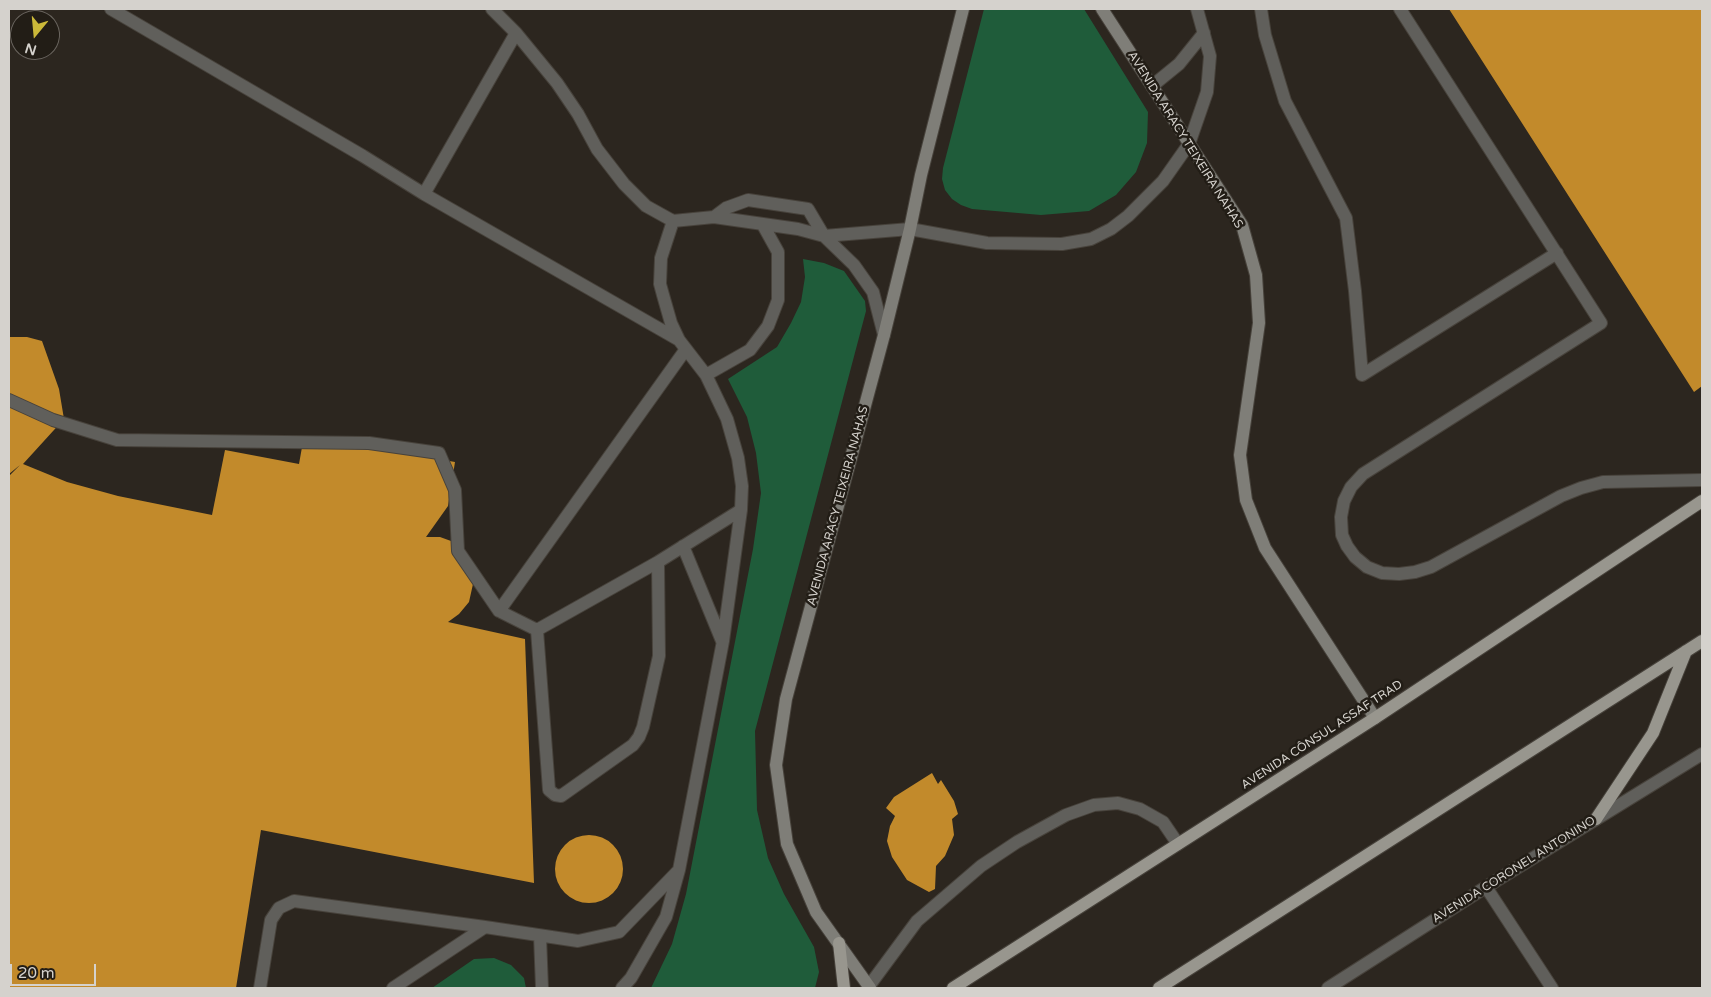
<!DOCTYPE html>
<meta charset="utf-8">
<style>
body{margin:0}
#map{position:relative;width:1711px;height:997px;overflow:hidden;background:#2c261f;font-family:"Varela Round",sans-serif}
canvas{display:block}
.frame{position:absolute;inset:0;border:10px solid #d5d2cd;pointer-events:none}
.north{position:absolute;left:10px;top:10px;width:50px;height:50px;box-sizing:border-box;background:#221d16;border:1px solid #6a655f;border-radius:50%;rotate:197deg;font-size:14px;font-weight:700;line-height:20px;text-align:center;color:#d5d2cd}
.north::after{content:'';display:block;margin:auto;width:18px;height:22px;background:#cbb939;clip-path:polygon(50% 0,100% 100%,50% 72%,0 100%)}
.scale{position:absolute;left:10px;top:964px;width:86px;height:22px;box-sizing:border-box;border:2px solid #d5d2cd;border-top:0;padding-left:6px;font-size:15px;line-height:18px;white-space:nowrap;color:#d5d2cd;-webkit-text-stroke:4px #221d16;paint-order:stroke}
</style>
<div id="map">
<canvas width="1711" height="997"></canvas>
<div class="frame"></div>
<div class="north">N</div>
<div class="scale">20 m</div>
</div>
<script>
const ctx = document.querySelector('canvas').getContext('2d');
ctx.lineJoin = 'round';
function paint(path, color) {
  ctx.fillStyle = color;
  ctx.fill(path, 'evenodd');
}
function poly(rows) {
  const path = new Path2D();
  for (const r of rows) {
    if (r.length === 3) {
      path.moveTo(r[0] + r[2], r[1]);
      path.arc(r[0], r[1], r[2], 0, 2 * Math.PI);
      continue;
    }
    path.moveTo(r[0], r[1]);
    for (let i = 2; i < r.length; i += 2) path.lineTo(r[i], r[i + 1]);
  }
  return path;
}
function stroke(path, color, width, dash) {
  ctx.strokeStyle = color;
  ctx.lineWidth = width;
  ctx.lineCap = dash ? 'butt' : 'round';
  ctx.setLineDash(dash || []);
  ctx.stroke(path);
}
function drawText(font, color, halo, rows, align = 'center') {
  ctx.font = font + ' "Varela Round",sans-serif';
  ctx.lineWidth = 5;
  ctx.setLineDash([]);
  ctx.textBaseline = 'middle';
  ctx.strokeStyle = halo;
  ctx.fillStyle = color;
  for (const [text, x, y, turn = 0] of rows) {
    ctx.save();
    ctx.translate(x, y);
    ctx.rotate((+turn || 0) * Math.PI / 180);
    ctx.textAlign = isNaN(turn) ? turn : align;
    if (halo) ctx.strokeText(text, 0, 0);
    ctx.fillText(text, 0, 0);
    ctx.restore();
  }
}
paint(poly([
 [984,9,1084,9,1148,112,1147,143,1136,172,1116,195,1089,211,1041,215,972,209,961,205,952,199,945,190,942,179,943,168],
 [803,259,824,263,844,271,865,301,866,311,755,731,757,810,768,858,784,894,814,947,819,972,815,988,651,988,672,944,686,894,753,549,761,493,756,453,747,417,728,379,777,347,791,323,801,302,805,277],
 [494,958,511,965,524,978,526,988,432,988,474,959]
]), '#1f5c3a');
paint(poly([
 [1449,9,1702,9,1702,386,1694,392],
 [9,337,27,337,42,341,59,389,64,419,23,464,67,482,118,496,212,515,225,450,299,464,304,436,455,462,448,506,426,537,440,537,451,541,464,551,475,575,469,602,459,614,448,622,525,639,534,883,261,830,236,988,9,988,9,476,20,465,9,474],
 [932,773,938,784,941,780,954,801,958,814,952,819,954,835,945,856,936,866,935,889,929,892,907,880,892,857,887,841,890,826,895,816,886,808,894,797],
 [589,869,34]
]), '#c28a2b');
const lane = poly([
 [111,9,363,156,424,194,679,340],
 [492,9,516,33,557,83,578,114,597,149,624,184,646,206,673,221,714,217,798,229,824,236,910,229,987,243,1062,244,1091,239,1111,229,1128,216,1163,181,1189,144,1207,92,1210,56,1197,9],
 [1261,9,1265,35,1285,101,1346,218,1355,291,1362,375,1557,253],
 [1400,9,1601,323,1363,474,1351,487,1344,501,1341,517,1342,535,1347,546,1355,557,1367,567,1382,573,1399,574,1415,572,1431,567,1561,496,1581,488,1603,482,1702,480],
 [1152,86,1179,64,1204,33],
 [424,194,516,33],
 [714,217,726,208,748,200,808,209,824,236,854,265,873,292,884,335],
 [706,375,750,350,768,326,778,300,778,252,763,225],
 [9,400,53,420,117,440,369,443,439,453,455,490,458,551,499,611,537,630],
 [683,546,722,641],
 [499,611,686,349],
 [537,630,549,790,555,795,561,796,633,745,639,737,643,727,659,656,658,562],
 [537,630,658,562,741,510],
 [540,936,542,988],
 [869,986,917,921,981,866,1017,842,1066,815,1094,805,1118,803,1140,809,1163,822,1178,844],
 [260,988,271,920,279,908,294,901,485,927,578,941,619,932,677,872],
 [393,988,485,927],
 [622,988,631,978,666,917,679,870,723,641,741,510,742,486,738,458,727,419,706,375,679,340,671,323,663,295,660,284,661,258,673,221]
]);
const street = poly([
 [1486,887,1552,988],
 [1328,988,1486,887,1702,754]
]);
const secondary = poly([
 [1102,9,1242,225,1256,275,1259,323,1240,455,1246,500,1265,548,1375,718],
 [870,988,816,912,787,844,776,765,786,699,884,335,910,229,921,175,963,9]
]);
const primary = poly([
 [1596,819,1653,733,1686,651],
 [839,943,844,988],
 [953,988,1375,718,1702,501],
 [1159,988,1702,641]
]);
stroke(lane, '#47423b', 14);
stroke(street, '#47423b', 14);
stroke(secondary, '#47423b', 14);
stroke(primary, '#47423b', 14);
stroke(lane, '#605f5b', 12);
stroke(street, '#605f5b', 12);
stroke(secondary, '#7f7e78', 12);
stroke(primary, '#98968e', 12);
drawText('12px', '#d5d2cd', '#221d16', [
 ["AVENIDA ARACY TEIXEIRA NAHAS",1185,140,58],
 ["AVENIDA ARACY TEIXEIRA NAHAS",838,506,-75],
 ["AVENIDA CÔNSUL ASSAF TRAD",1322,735,-33],
 ["AVENIDA CORONEL ANTONINO",1514,870,-32]
]);
</script>
